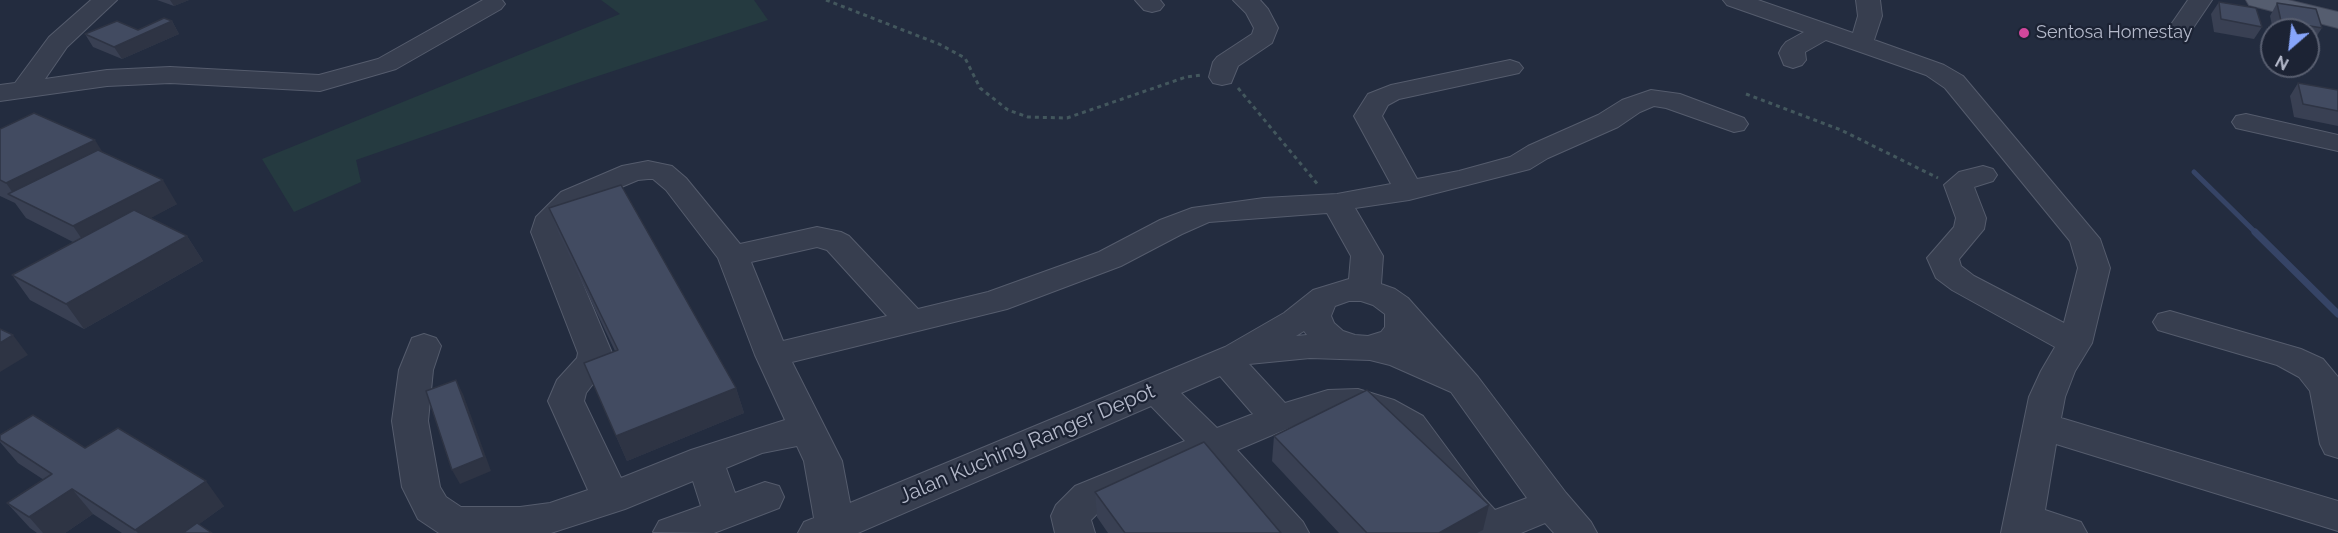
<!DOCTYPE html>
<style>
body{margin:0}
#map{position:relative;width:2338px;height:533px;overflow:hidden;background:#232c3f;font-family:Raleway,sans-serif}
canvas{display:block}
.north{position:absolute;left:2260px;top:18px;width:60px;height:60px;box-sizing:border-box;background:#1c2334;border:2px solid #595f70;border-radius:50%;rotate:208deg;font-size:16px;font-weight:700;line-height:24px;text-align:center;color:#b4b9ca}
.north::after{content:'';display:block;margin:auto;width:21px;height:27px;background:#87a5fb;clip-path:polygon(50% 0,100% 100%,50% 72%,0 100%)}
</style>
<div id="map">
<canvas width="2338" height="533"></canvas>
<div class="north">N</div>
</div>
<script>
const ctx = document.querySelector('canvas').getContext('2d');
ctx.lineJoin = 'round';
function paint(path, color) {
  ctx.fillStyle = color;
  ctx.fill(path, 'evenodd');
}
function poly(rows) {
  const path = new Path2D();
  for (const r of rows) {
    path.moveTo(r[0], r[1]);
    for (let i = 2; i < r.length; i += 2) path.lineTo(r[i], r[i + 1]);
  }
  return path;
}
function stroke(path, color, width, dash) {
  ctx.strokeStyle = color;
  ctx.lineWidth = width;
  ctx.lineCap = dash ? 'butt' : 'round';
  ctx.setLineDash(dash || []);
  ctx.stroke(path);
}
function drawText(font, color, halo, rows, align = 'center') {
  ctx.font = font + ' Raleway,sans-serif';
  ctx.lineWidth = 4.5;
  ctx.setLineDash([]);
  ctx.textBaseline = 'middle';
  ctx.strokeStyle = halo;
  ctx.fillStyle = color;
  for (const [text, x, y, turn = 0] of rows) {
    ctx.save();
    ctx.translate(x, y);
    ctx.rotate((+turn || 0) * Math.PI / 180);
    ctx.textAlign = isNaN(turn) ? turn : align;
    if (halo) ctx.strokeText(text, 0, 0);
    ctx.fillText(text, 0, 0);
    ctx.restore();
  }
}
paint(poly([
 [601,0,754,0,768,20,586,80,356,160,361,182,294,212,262,159,620,14]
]), '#253a40');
stroke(poly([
 [2194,172,2257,234]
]), '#364466', 5);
stroke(poly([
 [2255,232,2338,314]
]), '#364466', 7);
const minor = poly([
 [91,0,117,0,67,47,45,79,107,70,170,67,319,75,378,59,483,0,502,0,505,4,501,9,396,69,320,91,170,83,107,86,0,101,0,85,15,83,49,37,91,0],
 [1135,0,1160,0,1164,5,1160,10,1152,12,1144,10,1135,0],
 [1233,0,1260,0,1268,9,1278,28,1272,43,1238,66,1231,83,1222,85,1213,83,1209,77,1213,62,1217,57,1252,34,1254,28,1246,13,1233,0],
 [1723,0,1758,0,1853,33,1858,16,1856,0,1880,0,1882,16,1874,40,1944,65,1963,76,2100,239,2110,268,2092,343,2075,371,2065,397,2061,418,2338,501,2338,531,2056,444,2045,510,2081,522,2087,533,2001,533,2029,397,2041,371,2055,347,1952,290,1936,278,1927,258,1954,227,1956,218,1944,185,1959,172,1983,166,1993,169,1997,175,1993,181,1974,187,1986,218,1984,229,1959,259,1961,266,1974,276,2064,323,2078,268,2070,241,1945,88,1926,75,1826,40,1805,52,1806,60,1802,65,1793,68,1784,65,1779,53,1782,47,1786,42,1804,32,1727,5,1723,0],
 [2188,0,2212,0,2191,31,2182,33,2173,31,2170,26,2188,0],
 [1510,60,1519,63,1523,68,1519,73,1399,99,1388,105,1382,116,1417,179,1459,171,1510,157,1528,146,1598,115,1622,100,1651,90,1680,94,1744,118,1748,124,1744,130,1734,132,1666,108,1654,106,1640,112,1618,127,1548,158,1530,169,1409,200,1355,208,1383,256,1381,284,1395,289,1408,298,1478,377,1566,493,1591,522,1597,533,1554,533,1545,523,1521,533,1468,533,1455,519,1397,434,1358,415,1328,416,1291,427,1237,450,1303,522,1309,533,1266,533,1206,464,1103,508,1091,520,1095,533,1055,533,1051,516,1056,505,1075,486,1185,441,1151,406,858,533,798,533,804,522,814,518,804,461,797,446,762,453,726,468,735,493,765,482,779,486,784,497,779,508,714,533,653,532,659,521,701,506,693,481,625,509,551,533,439,533,418,519,402,487,392,421,399,370,412,338,424,334,436,338,441,346,433,370,428,421,440,487,446,497,461,507,520,507,550,503,588,490,548,401,557,380,577,358,578,353,531,232,536,217,561,192,622,166,648,161,672,166,686,178,740,244,817,227,841,232,849,236,918,309,988,292,1099,252,1160,220,1192,208,1264,198,1337,194,1391,184,1354,116,1368,94,1391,85,1510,60],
 [648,179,653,179,666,190,718,258,755,355,785,420,691,450,621,478,584,401,586,393,610,362,612,353,561,232,562,226,581,204,638,180,648,179],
 [1327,213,1351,256,1349,279,1313,290,1284,313,1225,347,850,503,842,461,792,362,1007,309,1121,266,1182,234,1209,222,1327,213],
 [817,247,827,250,887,316,783,341,751,262,817,247],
 [1349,301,1361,301,1373,305,1385,314,1385,327,1381,332,1368,336,1355,335,1343,331,1334,323,1331,316,1335,306,1349,301],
 [1304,331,1307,335,1296,336,1304,331],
 [1310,358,1370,360,1390,365,1451,392,1527,498,1495,510,1483,497,1423,416,1394,400,1358,389,1328,390,1285,403,1249,364,1310,358],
 [1220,376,1253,414,1217,428,1181,393,1220,376],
 [2246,114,2338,135,2338,151,2236,128,2232,122,2236,116,2246,114],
 [2170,311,2301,349,2323,359,2338,377,2338,458,2325,454,2320,444,2310,391,2299,377,2277,365,2158,330,2153,322,2158,314,2170,311]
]);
const major = poly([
 [2246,0,2288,0,2338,12,2338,28,2249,5,2246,0]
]);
stroke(minor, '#555c6d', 2);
stroke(major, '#414758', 2);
stroke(poly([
 [826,0,939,44,965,58,980,88,1008,110,1028,117,1067,118,1186,77,1201,75],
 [1238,88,1319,186],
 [1746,94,1841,130,1938,178]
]), '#43575d', 3, [4, 4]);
paint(minor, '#373e4f');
paint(major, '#555d6f');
paint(poly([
 [157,0,189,0,174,6],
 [2219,2,2262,27,2254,39,2214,32,2211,14],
 [2277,3,2322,28,2314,40,2308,39,2308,30,2273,30,2270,16],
 [172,21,179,34,122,59,93,47,85,34,138,30],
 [2298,83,2338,90,2338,126,2294,117,2290,96],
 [0,129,102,152,177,204,150,218,187,236,203,261,84,329,30,300,12,275,73,242,26,218,15,203,0,196],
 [549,208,736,388,744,413,627,461,584,363,615,351,558,232],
 [0,435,85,448,224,506,199,524,212,533,122,533,93,514,65,533,37,533,30,528,7,503,44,480,18,463,0,442],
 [1274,436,1489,505,1483,530,1477,533,1339,533,1272,461],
 [1095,492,1281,533,1108,533,1097,517]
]), '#394053');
paint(poly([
 [170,0,189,0,174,6],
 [172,21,179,34,122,59,114,47],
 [95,140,110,164,17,199,6,183],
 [163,180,177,204,90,251,73,226],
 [187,236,203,261,84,329,66,304],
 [13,335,28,355,0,372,0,343],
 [456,380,463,394,491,471,460,484,452,470],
 [736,388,744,413,627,461,616,436],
 [206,481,224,506,187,533,138,533,135,530],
 [72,489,93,514,65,533,43,533,29,517],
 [1489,505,1483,530,1477,533,1439,533]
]), '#2e3444');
const building = poly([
 [2219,2,2256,8,2262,27,2221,19,2219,2],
 [2277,3,2316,9,2322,28,2281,21,2277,3],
 [164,18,172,21,114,47,85,34,117,21,138,30,164,18],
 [2298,83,2338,90,2338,111,2303,104,2298,83],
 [34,113,95,140,6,183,0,180,0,129,34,113],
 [98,150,163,180,73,226,8,194,98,150],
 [621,185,736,388,616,436,584,363,618,350,549,208,621,185],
 [134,210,187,236,66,304,12,275,134,210],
 [0,329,13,335,0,343,0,329],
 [456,380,484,457,452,470,426,391,456,380],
 [1367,390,1489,505,1439,533,1367,533,1274,436,1367,390],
 [33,415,85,448,118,428,206,481,135,530,72,489,29,517,7,503,52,474,0,440,0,435,33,415],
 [1204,442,1281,533,1125,533,1095,492,1204,442],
 [197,523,212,533,183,533,197,523]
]);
paint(building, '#424b61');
stroke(building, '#2e3444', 1.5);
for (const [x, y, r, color] of [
 [2024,33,6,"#d1479c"]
]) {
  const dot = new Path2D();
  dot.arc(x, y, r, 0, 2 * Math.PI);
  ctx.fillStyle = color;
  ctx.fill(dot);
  stroke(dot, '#1c2334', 2);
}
drawText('18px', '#b4b9ca', '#1c2334', [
 ["Sentosa Homestay",2036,33]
], 'left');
drawText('21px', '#b4b9ca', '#1c2334', [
 ["Jalan Kuching Ranger Depot",1027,444,-23]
]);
</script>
